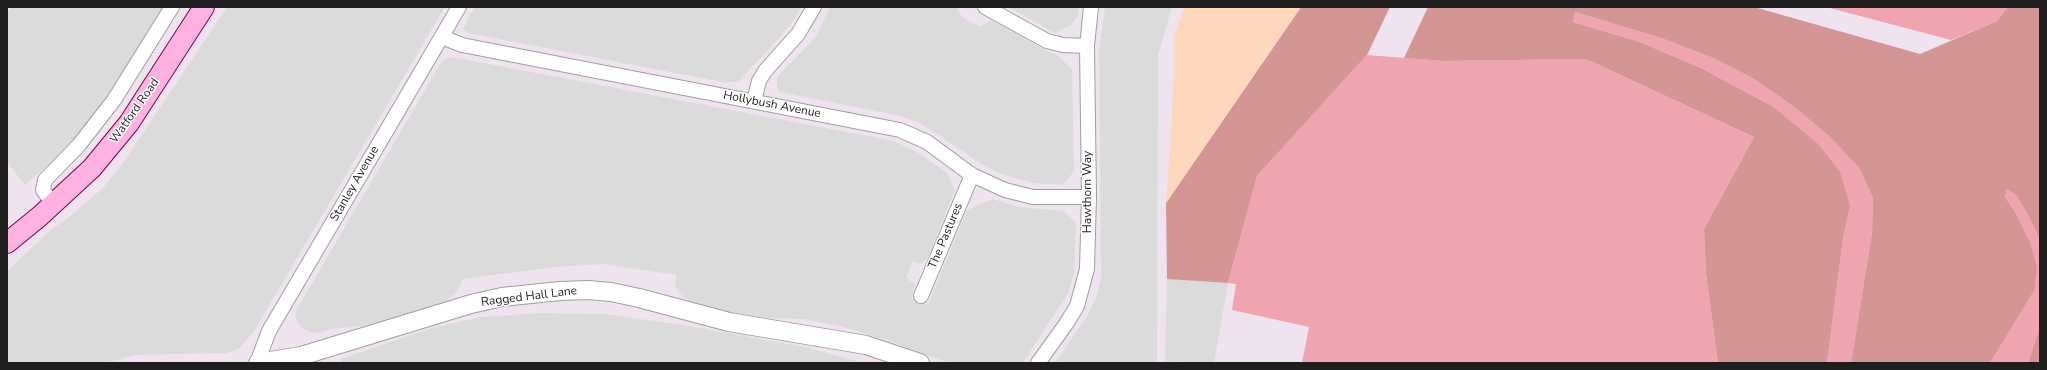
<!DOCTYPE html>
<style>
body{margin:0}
#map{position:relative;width:2047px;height:370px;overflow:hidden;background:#f0e3f0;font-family:"Nunito Sans",sans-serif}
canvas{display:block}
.frame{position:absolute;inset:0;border:8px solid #1e1e1e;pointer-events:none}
</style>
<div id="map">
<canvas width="2047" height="370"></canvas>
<div class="frame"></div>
</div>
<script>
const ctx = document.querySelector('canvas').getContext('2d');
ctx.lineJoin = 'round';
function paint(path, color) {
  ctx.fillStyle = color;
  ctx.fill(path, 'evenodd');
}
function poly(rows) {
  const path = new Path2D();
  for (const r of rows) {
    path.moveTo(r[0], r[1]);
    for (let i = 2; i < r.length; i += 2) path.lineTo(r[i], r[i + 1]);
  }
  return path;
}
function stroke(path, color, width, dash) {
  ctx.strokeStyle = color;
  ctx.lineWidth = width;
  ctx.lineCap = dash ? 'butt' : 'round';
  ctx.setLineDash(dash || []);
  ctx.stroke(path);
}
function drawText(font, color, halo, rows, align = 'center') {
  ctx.font = font + ' "Nunito Sans",sans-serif';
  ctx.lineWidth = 3;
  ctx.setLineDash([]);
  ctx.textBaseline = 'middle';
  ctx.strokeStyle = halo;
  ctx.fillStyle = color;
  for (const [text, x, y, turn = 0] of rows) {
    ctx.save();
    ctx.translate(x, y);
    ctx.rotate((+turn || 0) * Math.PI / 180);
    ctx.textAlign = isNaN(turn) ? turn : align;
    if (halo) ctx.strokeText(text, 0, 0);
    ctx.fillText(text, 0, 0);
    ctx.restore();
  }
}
paint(poly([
 [12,7,164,7,127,70,72,144,25,185,7,162,7,13],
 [227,7,445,7,254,331,239,349,227,353,134,355,106,363,7,363,7,271,52,229,73,214,103,188,123,163],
 [475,7,801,7,795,19,780,37,739,81,727,83,468,33,464,29,465,24],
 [830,7,956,7,963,18,981,27,991,20,1047,51,1056,54,1072,69,1074,171,1063,185,1034,183,1015,178,998,173,983,165,920,123,896,115,780,92,777,87,777,77,815,38],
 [1008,7,1079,7,1077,17,1071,25,1055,33],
 [1105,7,1172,7,1158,55,1157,363,1055,363,1087,316,1097,296,1101,277,1099,51],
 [452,57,894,141,917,152,947,173,955,190,928,258,920,264,913,261,906,278,915,284,911,299,928,305,967,210,993,199,1019,207,1063,211,1076,222,1074,274,1068,293,1023,363,949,363,887,340,844,327,803,319,768,318,727,312,702,307,686,299,679,293,675,285,676,275,604,264,555,267,463,279,458,290,442,305,372,325,331,329,319,333,309,332,302,328,298,323,295,316,297,309,442,61],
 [1167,279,1228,283,1214,363,1165,361],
 [539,313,604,314,683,325,809,348,863,363,342,363,341,359,428,329,481,317]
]), '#dbdbdc');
paint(poly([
 [1826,7,2008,7,1997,21,1951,40],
 [1575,12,1661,38,1713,58,1754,79,1793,106,1831,138,1860,169,1873,199,1872,233,1851,363,1827,363,1843,239,1850,206,1772,106,1701,68,1640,42,1573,22],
 [1367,55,1443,61,1586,59,1754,137,1704,229,1706,274,1718,363,1302,363,1309,327,1232,310,1236,284,1228,283,1257,176],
 [2007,189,2016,195,2028,215,2040,240,2040,327,2028,363,1990,363,2034,291,2015,212,2005,197]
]), '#efa4b0');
paint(poly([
 [1301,7,1390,7,1367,55,1257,176,1228,283,1167,279,1166,203],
 [1428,7,1754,7,1920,54,1997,21,2008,7,2040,7,2040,240,2028,215,2016,195,2007,189,2005,197,2015,212,2030,243,2037,268,2034,291,1990,363,1851,363,1872,233,1873,199,1860,169,1831,138,1793,106,1754,79,1713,58,1661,38,1575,12,1573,22,1640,42,1701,68,1772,106,1818,144,1840,172,1850,206,1843,239,1827,363,1718,363,1706,274,1704,229,1754,137,1586,59,1443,61,1404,58],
 [2040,327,2040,363,2028,363]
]), '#d39694');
paint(poly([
 [1184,7,1301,7,1166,203,1172,117,1174,36]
]), '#fed7bc');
const minor = poly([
 [985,7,1047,41,1063,45,1087,46],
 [442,37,462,45,900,130,927,142,972,175,1005,190,1033,197,1089,197],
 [754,101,759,81,765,71,798,34,814,7],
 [53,204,43,190,45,180,79,145,114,100,172,7],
 [921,296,972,175],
 [257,363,269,331,459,7],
 [1038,363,1066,324,1077,306,1087,269,1089,197,1087,46,1091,7]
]);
const tertiary = poly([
 [258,363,301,356,471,304,502,297,560,291,588,290,611,292,639,298,729,322,866,345,920,363]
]);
const secondary = poly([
 [7,243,40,216,92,168,129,123,204,7]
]);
stroke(minor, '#9f9f9f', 16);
stroke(tertiary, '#9f9f9f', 20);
stroke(secondary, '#7a0044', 22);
stroke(minor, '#fff', 14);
stroke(tertiary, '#fff', 18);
stroke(secondary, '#ffb2e2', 20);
drawText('12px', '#1e1e1e', '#fff', [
 ["Hollybush Avenue",772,105,11],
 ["Watford Road",135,111,-55],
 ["Stanley Avenue",355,184,-60],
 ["Hawthorn Way",1088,192,-90],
 ["The Pastures",946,236,-67],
 ["Ragged Hall Lane",529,297,-7]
]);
</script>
